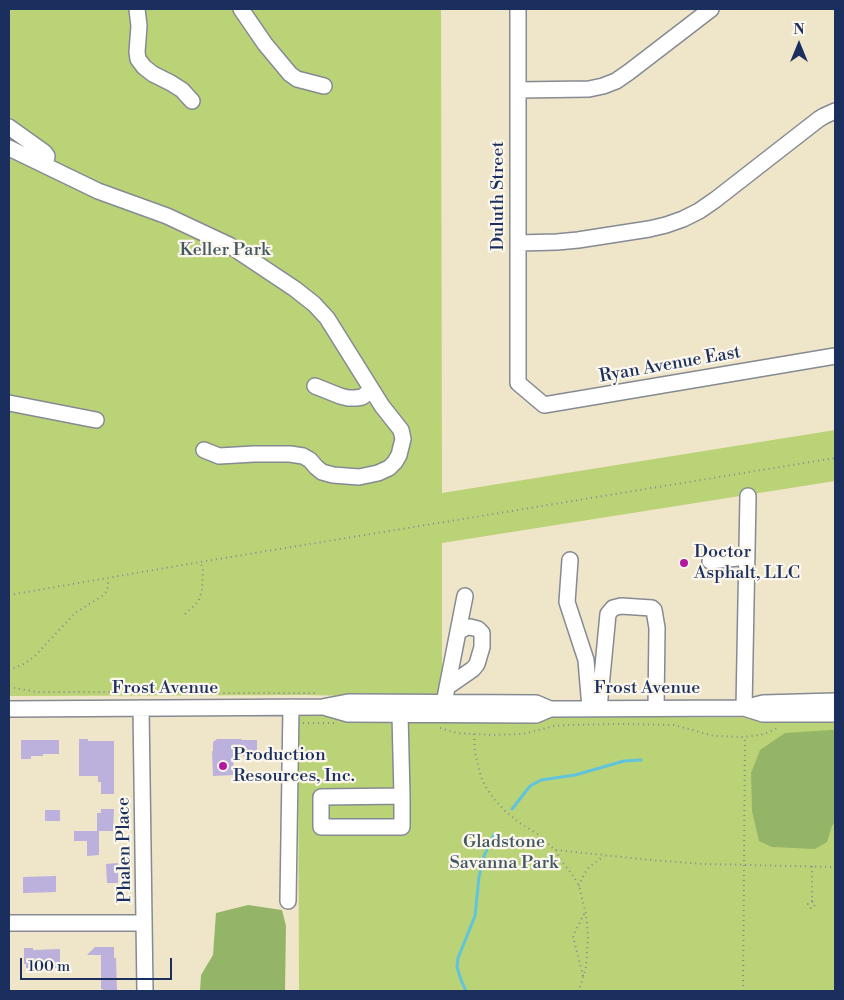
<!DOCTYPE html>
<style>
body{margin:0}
#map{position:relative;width:844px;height:1000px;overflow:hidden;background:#efe5c8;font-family:"Libre Bodoni",serif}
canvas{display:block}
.frame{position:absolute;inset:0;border:10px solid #1b2f5e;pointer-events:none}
.north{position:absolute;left:774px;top:20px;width:50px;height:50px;-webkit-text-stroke:4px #fbf7ec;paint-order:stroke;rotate:0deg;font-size:14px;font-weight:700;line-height:20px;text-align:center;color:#1b2f5e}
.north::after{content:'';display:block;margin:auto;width:18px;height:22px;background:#1b2f5e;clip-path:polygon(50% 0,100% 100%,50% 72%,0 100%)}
.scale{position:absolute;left:20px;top:958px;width:152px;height:22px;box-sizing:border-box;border:2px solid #1b2f5e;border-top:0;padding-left:6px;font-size:15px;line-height:18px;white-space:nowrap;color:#1b2f5e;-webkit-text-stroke:4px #fbf7ec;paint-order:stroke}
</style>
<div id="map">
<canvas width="844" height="1000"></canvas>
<div class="frame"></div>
<div class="north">N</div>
<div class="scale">100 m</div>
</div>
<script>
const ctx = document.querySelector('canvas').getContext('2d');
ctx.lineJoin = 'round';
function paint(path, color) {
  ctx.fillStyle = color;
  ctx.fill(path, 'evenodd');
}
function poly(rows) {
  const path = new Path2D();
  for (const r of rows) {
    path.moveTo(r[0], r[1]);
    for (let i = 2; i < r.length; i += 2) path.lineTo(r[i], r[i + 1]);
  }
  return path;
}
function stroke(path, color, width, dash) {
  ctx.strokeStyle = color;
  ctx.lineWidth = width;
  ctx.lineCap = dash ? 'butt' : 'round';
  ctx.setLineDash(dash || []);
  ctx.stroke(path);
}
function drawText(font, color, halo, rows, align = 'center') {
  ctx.font = font + ' "Libre Bodoni",serif';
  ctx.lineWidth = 4.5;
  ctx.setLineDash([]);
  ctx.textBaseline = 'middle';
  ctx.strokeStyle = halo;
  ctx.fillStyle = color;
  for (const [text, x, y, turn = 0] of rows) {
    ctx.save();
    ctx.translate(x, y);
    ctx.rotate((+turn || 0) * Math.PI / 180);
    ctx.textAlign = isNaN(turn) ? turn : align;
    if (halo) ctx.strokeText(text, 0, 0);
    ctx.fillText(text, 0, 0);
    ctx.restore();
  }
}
paint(poly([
 [9,9,441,9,442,493,835,430,835,481,442,543,442,698,306,695,9,696],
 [298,715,835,718,835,991,299,991]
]), '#bbd377');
paint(poly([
 [831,730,835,730,835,822,832,826,827,842,815,849,772,847,759,841,752,811,751,773,760,750,785,733],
 [248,905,282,910,286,926,285,991,200,991,201,975,213,955,216,913]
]), '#94b568');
stroke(poly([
 [512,809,530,786,541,780,575,775,624,761,641,760],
 [466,991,461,980,457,967,458,958,475,916,479,877,484,856,494,834]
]), '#5fc4dc', 3);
paint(poly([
 [79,739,88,739,88,741,114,741,114,794,101,794,101,782,98,782,98,776,79,776],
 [217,739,241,739,242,740,257,740,257,756,233,756,234,775,213,776,212,751,213,751,213,742],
 [21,740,59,740,59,754,43,754,43,756,31,756,31,759,21,759],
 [101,809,114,809,113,831,97,831,97,813,101,813],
 [45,810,60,810,60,821,45,821],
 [74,831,99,831,99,855,87,856,87,841,74,841],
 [118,863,118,883,107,883,106,864],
 [56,876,56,892,23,893,23,877],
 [95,947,114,947,114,958,116,958,117,991,103,991,103,989,101,989,101,955,87,955],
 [24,948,33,948,33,950,60,949,60,968,26,968,26,964,24,964]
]), '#bcb0dc');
const minor = poly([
 [137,9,139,26,137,52,138,59,144,67,153,74,171,83,182,90,192,101],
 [241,9,265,44,290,74,297,79,324,86],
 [518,9,518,383,544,405,835,356],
 [518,90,589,89,603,86,616,81,629,72,711,9],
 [9,127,44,152,47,156,45,165],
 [9,148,98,191,167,216,199,231,229,245,295,289,314,304,327,318,382,406,401,430,403,439,399,455,395,462,389,468,378,473,359,477,333,475,322,472,316,467,310,460,303,456,290,454,254,454,219,456,204,450],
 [518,243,557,242,578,240,649,229,666,225,683,219,699,211,715,200,819,119,824,116,835,111],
 [315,386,340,396,348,398,356,398,362,397,372,390],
 [9,403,96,420],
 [570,560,567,602,586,660,590,708],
 [710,561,747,557],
 [447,687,473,669,477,664,482,647,482,633,478,629,470,627,465,628,458,632],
 [444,703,465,596],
 [141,708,145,991],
 [327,708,348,714,536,715,550,709,744,708,763,703,835,701],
 [599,708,608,614,613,608,621,606,652,608,654,610,657,628,656,708],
 [744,708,748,496],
 [744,708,763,714,835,714],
 [9,709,322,707,348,702,536,703,550,709],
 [400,714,402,796,402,827,321,827,321,797,402,796],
 [288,901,291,707],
 [9,923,144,923]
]);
stroke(minor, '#858a93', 18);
stroke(poly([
 [9,595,200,562,835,458],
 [185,614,198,602,202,591,203,569,200,562],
 [9,670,24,664,35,656,75,613,102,596,107,591,108,586,108,579],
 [9,687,37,692,187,692,199,693,318,693],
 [303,723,334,723],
 [440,728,457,733,492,735,523,734,554,726,567,725,619,724,674,725,714,736,745,737,764,734,780,727],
 [474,734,475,753,481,777,487,789,494,799,506,812,520,823,539,835,550,846,556,850,650,860,704,864,835,867],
 [556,850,560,859,574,877,579,886,586,914,588,936,586,967,579,991],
 [579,886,584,874,589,867,604,856],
 [812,901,809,902,808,904,809,907,811,908,814,907,815,904,812,901,812,866],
 [583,976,573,936,585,912],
 [743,991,745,737]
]), '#858a93', 2, [1, 4]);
stroke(minor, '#fff', 15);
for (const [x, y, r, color] of [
 [684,563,5,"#b5179e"],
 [223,766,5,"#b5179e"]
]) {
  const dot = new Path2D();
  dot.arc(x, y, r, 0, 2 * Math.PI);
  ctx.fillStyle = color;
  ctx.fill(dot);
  stroke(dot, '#fbf7ec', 2);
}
drawText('18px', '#1b2f5e', '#fbf7ec', [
 ["Duluth Street",499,196,-90],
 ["Ryan Avenue East",670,365,-10],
 ["Frost Avenue",165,689],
 ["Frost Avenue",647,689],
 ["Phalen Place",125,850,-91]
]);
drawText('18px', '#435864', '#fbf7ec', [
 ["Keller Park",225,251],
 ["Gladstone",504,843],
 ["Savanna Park",504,864]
]);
drawText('18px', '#1b2f5e', '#fbf7ec', [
 ["Doctor",694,553],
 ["Asphalt, LLC",694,574],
 ["Production",233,756],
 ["Resources, Inc.",233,777]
], 'left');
</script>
